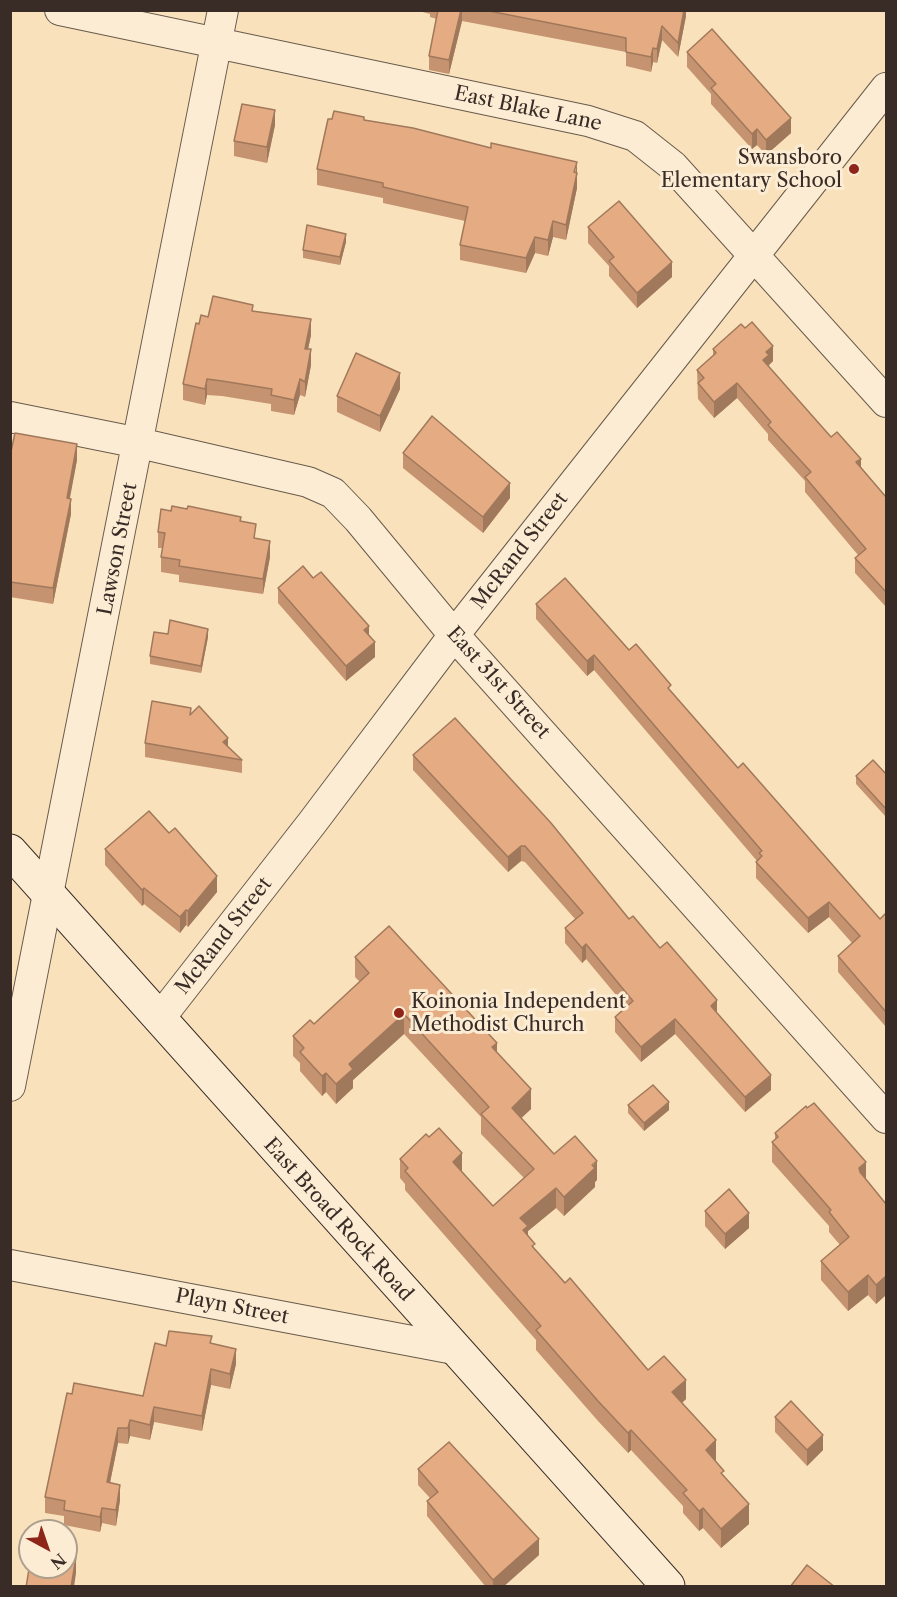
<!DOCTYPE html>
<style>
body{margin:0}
#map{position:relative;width:897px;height:1597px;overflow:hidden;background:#f9e2bb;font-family:"Libre Caslon Text",serif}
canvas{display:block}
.frame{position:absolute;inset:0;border:12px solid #392c27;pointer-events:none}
.north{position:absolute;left:18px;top:1519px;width:60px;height:60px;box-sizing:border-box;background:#fbecd3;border:2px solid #ad9f8e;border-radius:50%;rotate:140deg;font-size:16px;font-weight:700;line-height:24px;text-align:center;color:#392c27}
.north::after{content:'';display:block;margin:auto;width:21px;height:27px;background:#8f2418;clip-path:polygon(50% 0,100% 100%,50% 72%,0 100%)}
</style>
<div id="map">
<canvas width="897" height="1597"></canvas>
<div class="frame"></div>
<div class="north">N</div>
</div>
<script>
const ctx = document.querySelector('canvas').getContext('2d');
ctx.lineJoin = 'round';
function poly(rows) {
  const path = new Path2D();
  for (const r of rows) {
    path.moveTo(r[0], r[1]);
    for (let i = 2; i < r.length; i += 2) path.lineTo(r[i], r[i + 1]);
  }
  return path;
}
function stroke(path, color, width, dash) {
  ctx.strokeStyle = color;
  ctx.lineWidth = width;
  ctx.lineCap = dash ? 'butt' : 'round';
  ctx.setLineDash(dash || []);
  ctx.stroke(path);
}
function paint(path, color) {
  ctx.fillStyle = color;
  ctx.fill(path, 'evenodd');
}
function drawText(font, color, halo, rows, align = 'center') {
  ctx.font = font + ' "Libre Caslon Text",serif';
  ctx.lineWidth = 6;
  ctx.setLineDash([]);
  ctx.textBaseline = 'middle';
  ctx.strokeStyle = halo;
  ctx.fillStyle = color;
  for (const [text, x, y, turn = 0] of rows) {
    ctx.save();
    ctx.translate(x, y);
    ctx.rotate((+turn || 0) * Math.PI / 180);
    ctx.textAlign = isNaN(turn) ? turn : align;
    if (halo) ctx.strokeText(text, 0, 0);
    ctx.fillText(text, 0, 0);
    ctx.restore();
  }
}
const street = poly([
 [60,10,588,121,635,136,673,166,886,402],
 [10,417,139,443,308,482,333,493,358,519,454,635,886,1118],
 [159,1019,312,823,454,635,886,88],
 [10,1086,223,10],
 [10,1265,454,1349]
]);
const secondary = poly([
 [10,851,668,1586]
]);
stroke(street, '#695a4c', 32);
stroke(secondary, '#392c27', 35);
stroke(street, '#fbecd3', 30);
stroke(secondary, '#fbecd3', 33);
paint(poly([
 [415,10,686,10,686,16,678,57,662,40,657,63,653,62,651,72,626,66,626,52,462,21,449,74,429,70,429,56,437,19,430,17,430,14],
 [687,52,791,133,766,155,757,145,752,149,711,104,711,94,687,67],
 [364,120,577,173,577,188,566,240,553,237,548,256,535,253,526,273,460,260,460,245,465,221,383,203,383,198,317,185,317,169],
 [275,125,267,163,234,156,234,141],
 [588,227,672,277,637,308,609,276,609,266,588,243],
 [346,242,340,265,303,258,303,250],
 [253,311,311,335,308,349,311,365,305,397,300,395,294,415,271,411,271,404,222,396,207,395,205,405,183,400,183,384,199,324,208,317],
 [713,349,773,361,769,365,769,367,831,437,861,467,886,497,886,607,855,573,855,558,858,555,805,492,805,481,768,440,768,434,737,398,714,418,698,399,697,370,713,356],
 [400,389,380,432,337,412,337,396],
 [403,453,510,498,483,533,403,468],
 [10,456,77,460,69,499,71,514,53,604,10,597],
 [171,511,241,521,270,557,263,594,179,582,179,575,161,572,161,557,163,548,158,548,158,532],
 [313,578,369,635,375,657,346,681,278,603,278,588],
 [536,604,629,650,671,691,738,768,880,919,886,913,886,1027,838,972,838,956,852,943,829,917,808,933,756,878,756,862,757,861,594,670,587,676,536,619],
 [168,634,208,637,201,673,150,664,150,656],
 [191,713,242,760,242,773,145,757,145,743],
 [413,755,629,919,660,948,717,1014,771,1090,745,1112,675,1034,641,1062,615,1032,615,1017,626,1007,586,959,582,963,565,943,565,928,575,919,525,862,521,861,508,872,413,770],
 [886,774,886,817,856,784,856,776],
 [105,849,217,892,188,927,186,925,180,933,144,904,142,906,105,865],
 [355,957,497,1052,531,1109,521,1118,554,1154,597,1180,595,1182,595,1187,564,1216,556,1208,528,1231,528,1235,535,1250,648,1370,686,1399,682,1403,716,1460,715,1461,749,1524,721,1548,703,1528,699,1531,683,1513,683,1506,631,1450,628,1453,598,1421,536,1350,536,1340,405,1190,405,1184,400,1178,400,1159,462,1172,493,1206,524,1178,481,1134,481,1117,404,1034,353,1080,353,1088,336,1104,326,1092,322,1096,300,1071,300,1063,293,1056,293,1036,314,1024,360,982,355,977],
 [628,1105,669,1110,644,1131,628,1113],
 [775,1133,866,1180,886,1204,886,1295,876,1304,868,1295,848,1311,821,1280,821,1261,840,1245,829,1232,829,1226,772,1162,772,1142,775,1140],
 [705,1211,749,1228,725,1249,705,1226],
 [212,1344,236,1364,230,1389,211,1385,202,1431,154,1422,150,1440,130,1436,128,1444,118,1443,110,1483,120,1500,116,1526,102,1523,100,1532,64,1525,64,1516,45,1513,45,1497,72,1394,143,1396,166,1346],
 [775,1417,823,1450,807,1466,775,1432],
 [418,1469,539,1555,503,1587,486,1587,427,1516,427,1501,430,1498,418,1485]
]), '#c59370');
paint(poly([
 [461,10,462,10,462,21,449,74,449,60],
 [684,10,686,10,686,16,678,57,678,43],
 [662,26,662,40,657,63,657,49],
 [653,48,653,62,651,72,651,57],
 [275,110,275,125,267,163,267,147],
 [791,118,791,133,766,155,766,140],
 [757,129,757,145,752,149,752,134],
 [577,162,577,188,566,240,566,225],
 [553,221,553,237,548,256,548,240],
 [346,234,346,242,340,265,340,257],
 [535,237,535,253,526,273,526,258],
 [672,262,672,277,637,308,637,293],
 [311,319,311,335,305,364,305,349],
 [773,346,773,361,769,365,769,370,763,360,766,352],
 [311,349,311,365,305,397,305,382],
 [400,373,400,389,380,432,380,416],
 [207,379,207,395,205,405,205,389],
 [300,379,300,395,294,415,294,400],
 [737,383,737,398,714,418,714,402],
 [77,444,77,460,67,514,67,498],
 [861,459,861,474,856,462],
 [510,483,510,498,483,533,483,517],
 [71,499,71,514,53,604,53,588],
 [270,541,270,557,263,594,263,579],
 [369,626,369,642,364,630],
 [208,629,208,637,201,673,201,666],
 [375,642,375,657,346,681,346,666],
 [594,655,594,670,587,676,587,661],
 [228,738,228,752,223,742],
 [521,846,521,861,508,872,508,857],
 [217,876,217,892,188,927,188,911],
 [144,888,144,904,142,906,142,890],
 [829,902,829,917,808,933,808,918],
 [186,910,186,925,180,933,180,917],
 [586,944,586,959,582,963,582,948],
 [717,1000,717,1016,711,1006],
 [404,1014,404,1034,353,1080,353,1088,336,1104,336,1084,349,1064],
 [675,1019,675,1034,641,1062,641,1047],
 [497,1043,497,1062,492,1047],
 [326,1073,326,1092,322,1096,322,1076],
 [771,1075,771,1090,745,1112,745,1097],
 [531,1089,531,1109,512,1127,512,1108],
 [669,1102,669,1110,644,1131,644,1123],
 [462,1153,462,1173,453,1162],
 [597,1161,597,1180,595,1182,595,1187,564,1216,564,1197],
 [866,1162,866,1182,859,1188,859,1168],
 [556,1188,556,1208,528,1231,528,1246,520,1218],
 [749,1213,749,1228,725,1249,725,1234],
 [868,1275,868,1295,848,1311,848,1292],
 [886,1276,886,1295,876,1304,876,1285],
 [236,1349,236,1364,230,1389,230,1374],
 [211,1369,211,1385,202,1431,202,1416],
 [686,1380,686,1399,672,1412,672,1392],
 [154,1407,154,1422,150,1440,150,1425],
 [130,1420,130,1436,128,1444,128,1428],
 [118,1428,118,1443,107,1497,107,1482],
 [631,1430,631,1450,628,1453,628,1433],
 [823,1435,823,1450,807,1466,807,1450],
 [716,1440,716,1460,706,1470,706,1450],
 [120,1485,120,1500,116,1526,116,1510],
 [749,1504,749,1524,721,1548,721,1529],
 [102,1508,102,1523,100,1532,100,1517],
 [703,1508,703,1528,699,1531,699,1511],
 [539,1539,539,1555,503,1587,493,1587,493,1580],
 [76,1557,76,1573,74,1587,71,1587]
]), '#a0785b');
const building = poly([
 [438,10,461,10,449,60,429,56,438,10],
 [484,10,684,10,678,43,662,26,657,49,653,48,651,57,626,52,626,38,484,10],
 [712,29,791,118,766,140,757,129,752,134,711,88,716,84,687,52,712,29],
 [242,104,275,110,267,147,234,141,242,104],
 [334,111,364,117,364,120,413,128,491,148,491,143,577,162,574,172,577,173,566,225,553,221,548,240,535,237,526,258,460,245,468,207,383,187,383,183,317,169,328,119,332,119,334,111],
 [619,201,672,262,637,293,609,261,614,257,588,227,619,201],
 [307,225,346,234,340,257,303,250,307,225],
 [213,296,253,305,252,311,311,319,305,349,311,349,305,382,300,379,294,400,271,395,272,389,222,381,207,379,205,389,183,384,196,323,199,324,201,315,208,317,213,296],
 [752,322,773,346,766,352,769,355,763,360,831,437,837,432,861,459,856,462,886,497,886,592,855,558,866,549,805,477,811,472,768,425,771,422,737,383,714,402,698,383,704,378,697,370,716,353,713,349,741,324,745,328,752,322],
 [356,353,400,373,380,416,337,396,356,353],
 [432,416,510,483,483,517,403,453,432,416],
 [15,433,77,444,67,498,71,499,53,588,10,582,10,456,15,433],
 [172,506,187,509,188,506,241,517,240,521,256,524,254,538,270,541,263,579,179,566,180,560,161,557,165,533,158,532,161,509,171,511,172,506],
 [303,566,313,578,321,572,369,626,364,630,375,642,346,666,278,588,303,566],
 [565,578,629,650,636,644,671,685,668,688,738,768,743,763,880,919,886,913,886,1012,838,956,860,936,829,902,808,918,756,862,762,856,759,853,762,851,594,655,587,661,536,604,565,578],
 [170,620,208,629,201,666,150,656,154,632,168,634,170,620],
 [152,701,191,708,190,715,199,706,228,738,223,742,242,760,145,743,152,701],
 [455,718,551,823,629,919,633,916,660,948,667,942,717,1000,711,1006,771,1075,745,1097,675,1019,641,1047,615,1017,633,1001,586,944,582,948,565,928,583,913,525,846,521,846,508,857,413,755,455,718],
 [873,760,886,774,886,809,856,776,873,760],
 [149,811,169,833,175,828,217,876,188,911,186,910,180,917,144,888,142,890,105,849,149,811],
 [389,926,497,1043,492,1047,531,1089,512,1108,554,1154,575,1136,597,1161,592,1165,595,1168,564,1197,556,1188,520,1218,528,1226,523,1230,535,1244,532,1246,565,1283,570,1278,648,1370,664,1356,686,1380,672,1392,716,1440,706,1450,724,1471,721,1473,749,1504,721,1529,703,1508,699,1511,683,1493,687,1490,631,1430,628,1433,598,1401,536,1330,541,1326,405,1171,408,1168,400,1159,426,1134,429,1137,439,1128,462,1153,453,1162,493,1206,534,1169,481,1114,489,1107,404,1014,349,1064,353,1069,336,1084,326,1073,322,1076,300,1052,304,1048,293,1036,310,1020,314,1024,369,973,355,957,389,926],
 [653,1085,669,1102,644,1123,628,1105,653,1085],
 [814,1103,866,1162,859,1168,860,1172,886,1204,886,1276,876,1285,868,1275,848,1292,821,1261,849,1237,829,1212,831,1210,772,1142,778,1137,775,1133,806,1106,807,1108,814,1103],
 [729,1189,749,1213,725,1234,705,1211,729,1189],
 [169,1331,212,1336,210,1343,236,1349,230,1374,211,1369,202,1416,154,1407,150,1425,130,1420,128,1428,118,1428,107,1482,120,1485,116,1510,102,1508,100,1517,64,1510,65,1501,45,1497,67,1393,72,1394,74,1383,143,1396,155,1343,166,1346,169,1331],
 [791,1401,823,1435,807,1450,775,1417,791,1401],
 [449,1442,539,1539,493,1580,427,1501,438,1492,418,1469,449,1442],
 [66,1555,76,1557,71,1587,26,1587,30,1563,30,1567,66,1567,66,1555],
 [807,1565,835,1587,790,1587,807,1565]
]);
paint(building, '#e5ab82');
stroke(building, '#a0785b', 1.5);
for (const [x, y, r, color] of [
 [854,169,6,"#8f2418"],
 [399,1013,6,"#8f2418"]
]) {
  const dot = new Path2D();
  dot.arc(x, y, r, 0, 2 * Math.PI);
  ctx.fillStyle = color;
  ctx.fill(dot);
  stroke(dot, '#fbecd3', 2);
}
drawText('20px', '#392c27', '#fbecd3', [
 ["East Blake Lane",528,109,12],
 ["Lawson Street",118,549,-79],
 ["McRand Street",520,551,-52],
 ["East 31st Street",498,683,48],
 ["McRand Street",224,936,-52],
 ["East Broad Rock Road",338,1220,48],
 ["Playn Street",232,1307,11]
]);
drawText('20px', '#392c27', '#fbecd3', [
 ["Swansboro",842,158],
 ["Elementary School",842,181],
 ["Koinonia Independent",411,1002,"left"],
 ["Methodist Church",411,1025,"left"]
], 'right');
</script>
